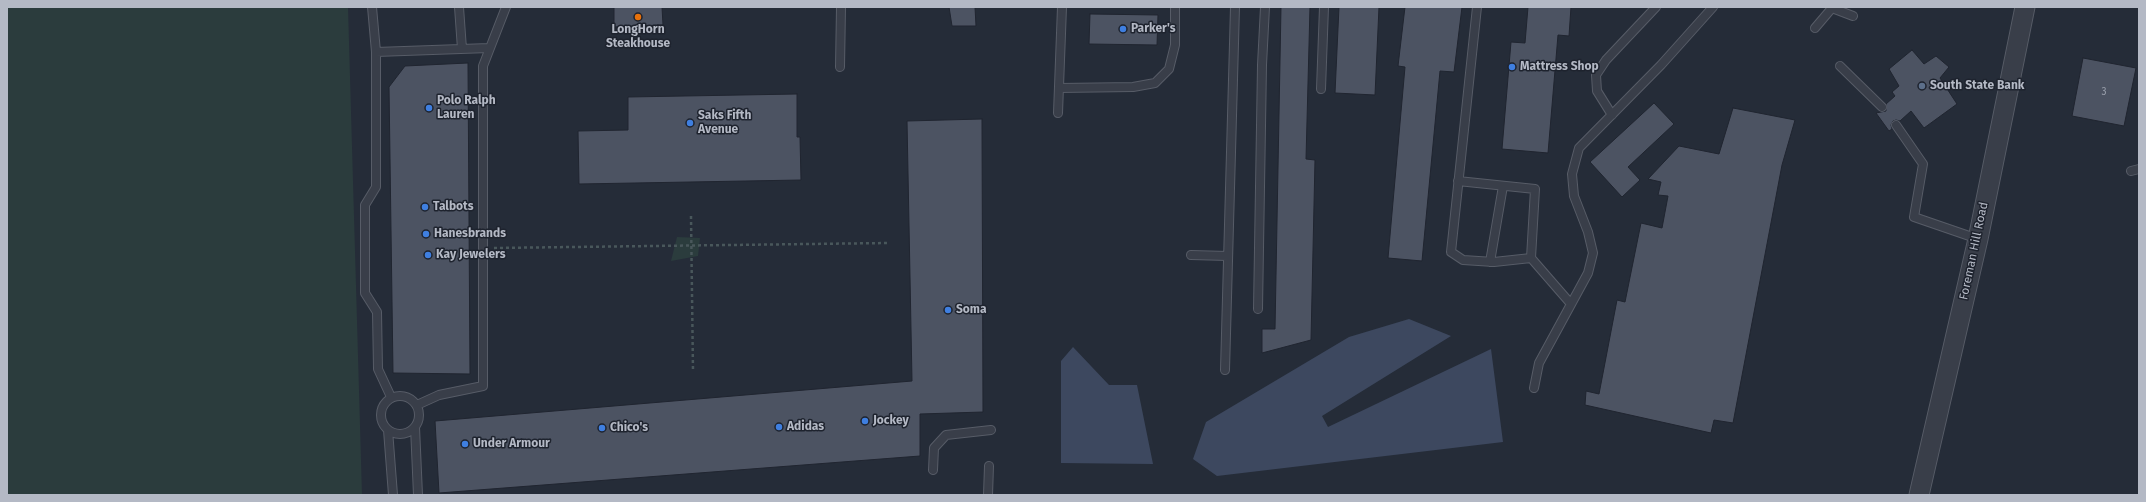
<!DOCTYPE html>
<style>
body{margin:0}
#map{position:relative;width:2146px;height:502px;overflow:hidden;background:#252c38;font-family:"Fira Sans",sans-serif}
canvas{display:block}
.frame{position:absolute;inset:0;border:8px solid #b4b9c5;pointer-events:none}
</style>
<div id="map">
<canvas width="2146" height="502"></canvas>
<div class="frame"></div>
</div>
<script>
const ctx = document.querySelector('canvas').getContext('2d');
ctx.lineJoin = 'round';
function paint(path, color) {
  ctx.fillStyle = color;
  ctx.fill(path, 'evenodd');
}
function poly(rows) {
  const path = new Path2D();
  for (const r of rows) {
    if (r.length === 3) {
      path.moveTo(r[0] + r[2], r[1]);
      path.arc(r[0], r[1], r[2], 0, 2 * Math.PI);
      continue;
    }
    path.moveTo(r[0], r[1]);
    for (let i = 2; i < r.length; i += 2) path.lineTo(r[i], r[i + 1]);
  }
  return path;
}
function stroke(path, color, width, dash) {
  ctx.strokeStyle = color;
  ctx.lineWidth = width;
  ctx.lineCap = dash ? 'butt' : 'round';
  ctx.setLineDash(dash || []);
  ctx.stroke(path);
}
function drawText(font, color, halo, rows, align = 'center') {
  ctx.font = font + ' "Fira Sans",sans-serif';
  ctx.lineWidth = 3;
  ctx.setLineDash([]);
  ctx.textBaseline = 'middle';
  ctx.strokeStyle = halo;
  ctx.fillStyle = color;
  for (const [text, x, y, turn = 0] of rows) {
    ctx.save();
    ctx.translate(x, y);
    ctx.rotate((+turn || 0) * Math.PI / 180);
    ctx.textAlign = isNaN(turn) ? turn : align;
    if (halo) ctx.strokeText(text, 0, 0);
    ctx.fillText(text, 0, 0);
    ctx.restore();
  }
}
paint(poly([
 [7,7,348,7,362,495,7,495],
 [677,237,700,238,698,256,671,261]
]), '#2b3c3d');
paint(poly([
 [1409,319,1451,336,1322,416,1328,427,1491,349,1503,442,1217,476,1193,459,1206,422,1349,337],
 [1073,347,1109,385,1137,385,1153,464,1061,463,1061,361]
]), '#3d485f');
const building = poly([
 [614,7,662,7,663,25,614,27,614,7],
 [949,7,975,7,976,26,952,26,949,7],
 [1281,7,1310,7,1306,159,1315,160,1311,340,1262,353,1262,329,1275,329,1281,7],
 [1339,7,1379,7,1375,95,1335,93,1339,7],
 [1405,7,1462,7,1454,72,1440,71,1422,261,1388,258,1405,67,1398,66,1405,7],
 [1528,7,1571,7,1569,36,1558,35,1548,153,1502,149,1511,42,1525,43,1528,7],
 [1090,14,1158,15,1157,45,1089,44,1090,14],
 [1912,50,1924,64,1936,56,1949,67,1940,78,1957,104,1924,128,1911,111,1900,121,1896,120,1893,121,1891,125,1892,129,1889,131,1876,113,1886,111,1886,104,1895,96,1892,92,1899,86,1889,69,1912,50],
 [2083,58,2136,68,2124,126,2072,116,2083,58],
 [468,63,470,374,393,373,389,87,405,66,468,63],
 [797,94,797,137,800,137,801,180,579,184,578,131,628,130,628,97,797,94],
 [1654,103,1674,124,1628,167,1640,180,1622,197,1590,162,1654,103],
 [1733,108,1795,120,1782,165,1733,423,1714,420,1711,433,1585,405,1586,391,1599,394,1617,300,1625,302,1641,223,1662,228,1668,196,1658,195,1661,182,1648,179,1679,146,1719,154,1733,108],
 [982,119,983,412,920,414,920,456,439,493,435,421,912,381,907,121,982,119]
]);
paint(building, '#4c5362');
stroke(building, '#202530', 1);
const service = poly([
 [372,7,376,52],
 [459,7,462,49],
 [1815,28,1832,8,1853,16],
 [1840,66,1882,107],
 [840,67,841,7],
 [1059,88,1133,87,1155,83,1169,69,1175,45,1175,7],
 [1321,89,1324,7],
 [1058,113,1062,7],
 [1612,115,1597,91,1596,75,1606,60,1656,7],
 [1896,125,1923,164,1914,217,1978,239],
 [2131,171,2139,169],
 [1458,181,1535,189,1531,258,1494,262,1463,260,1451,252,1477,7],
 [1191,255,1228,256],
 [1531,258,1571,304],
 [1490,262,1503,186],
 [1258,309,1262,65,1265,7],
 [1225,370,1235,7],
 [1534,388,1539,363,1588,273,1593,253,1588,232,1574,196,1572,174,1579,148,1661,65,1713,7],
 [400,415,19],
 [391,397,378,369,377,312,365,293,365,205,376,187,376,52,489,48],
 [417,405,439,395,483,386,483,66,506,7],
 [415,427,418,495],
 [388,430,393,495],
 [933,470,934,448,946,435,991,430],
 [988,495,989,466]
]);
const tertiary = poly([
 [1919,495,1978,239,2025,7]
]);
stroke(service, '#575c67', 10);
stroke(tertiary, '#575c67', 21);
stroke(poly([
 [691,216,693,371],
 [494,248,888,243]
]), '#49575b', 2.5, [3, 3]);
stroke(service, '#393e49', 8);
stroke(tertiary, '#393e49', 19);
for (const [x, y, r, color] of [
 [638,17,4,"#e8710a"],
 [1123,29,4,"#3f7fe0"],
 [1512,67,4,"#3f7fe0"],
 [1922,86,4,"#5c6f8a"],
 [429,108,4,"#3f7fe0"],
 [690,123,4,"#3f7fe0"],
 [425,207,4,"#3f7fe0"],
 [426,234,4,"#3f7fe0"],
 [428,255,4,"#3f7fe0"],
 [948,310,4,"#3f7fe0"],
 [865,421,4,"#3f7fe0"],
 [779,427,4,"#3f7fe0"],
 [602,428,4,"#3f7fe0"],
 [465,444,4,"#3f7fe0"]
]) {
  const dot = new Path2D();
  dot.arc(x, y, r, 0, 2 * Math.PI);
  ctx.fillStyle = color;
  ctx.fill(dot);
  stroke(dot, '#1e232e', 1.5);
}
drawText('10px', '#9aa0ac', null, [
 ["3",2104,92]
]);
drawText('bold 12px', '#b4b9c5', '#1e232e', [
 ["Parker's",1131,29],
 ["LongHorn",638,30,"center"],
 ["Steakhouse",638,44,"center"],
 ["Mattress Shop",1520,67],
 ["South State Bank",1930,86],
 ["Polo Ralph",437,101],
 ["Lauren",437,115],
 ["Saks Fifth",698,116],
 ["Avenue",698,130],
 ["Talbots",433,207],
 ["Hanesbrands",434,234],
 ["Kay Jewelers",436,255],
 ["Soma",956,310],
 ["Jockey",873,421],
 ["Adidas",787,427],
 ["Chico's",610,428],
 ["Under Armour",473,444]
], 'left');
drawText('12px', '#b4b9c5', '#1e232e', [
 ["Foreman Hill Road",1974,251,-78]
]);
</script>
